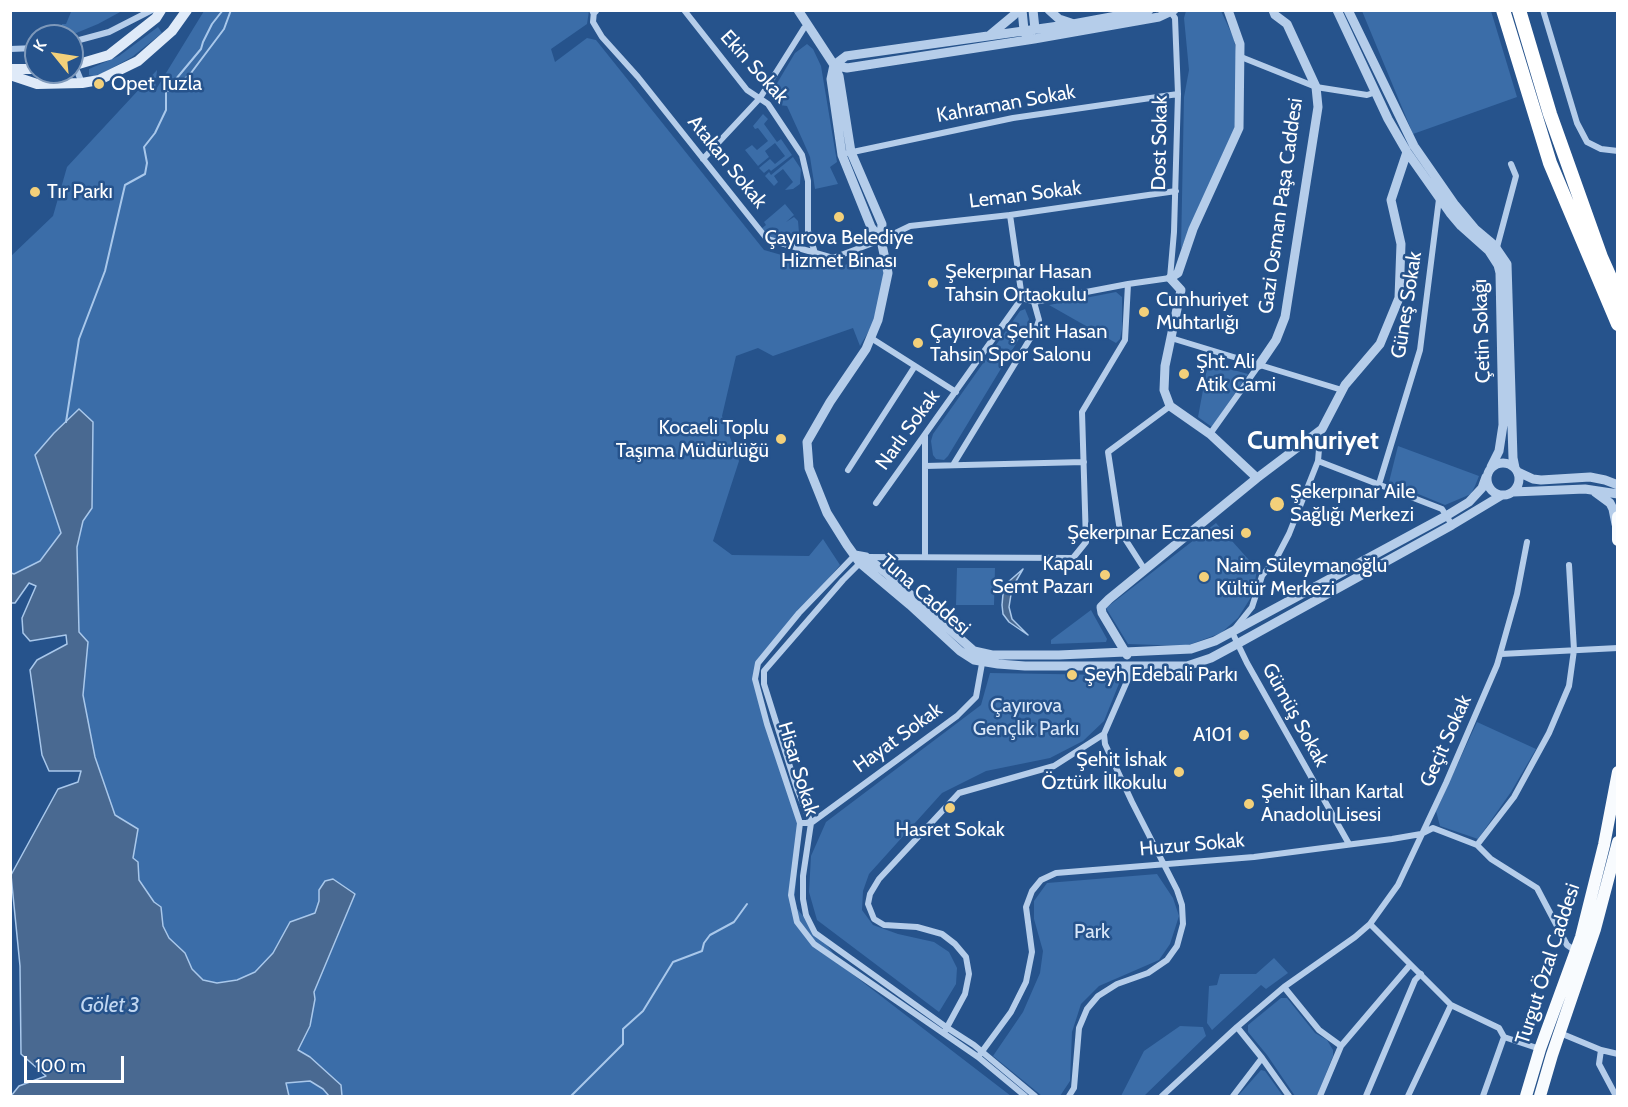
<!DOCTYPE html>
<meta charset="utf-8">
<style>
body{margin:0}
#map{position:relative;width:1628px;height:1107px;overflow:hidden;background:#26538c;font-family:Cabin,sans-serif}
canvas{display:block}
.frame{position:absolute;inset:0;border:12px solid #fff;pointer-events:none}
.north{position:absolute;left:24px;top:24px;width:60px;height:60px;box-sizing:border-box;background:#26538c;border:2px solid #7d98ba;border-radius:50%;rotate:300deg;font-size:16px;font-weight:700;line-height:24px;text-align:center;color:#fff}
.north::after{content:'';display:block;margin:auto;width:21px;height:27px;background:#f3d07a;clip-path:polygon(50% 0,100% 100%,50% 72%,0 100%)}
.scale{position:absolute;left:24px;top:1056px;width:100px;height:27px;box-sizing:border-box;border:3px solid #fff;border-top:0;padding-left:8px;font-size:18px;line-height:21px;white-space:nowrap;color:#fff;-webkit-text-stroke:4px #26538c;paint-order:stroke}
</style>
<div id="map">
<canvas width="1628" height="1107"></canvas>
<div class="frame"></div>
<div class="north">K</div>
<div class="scale">100 m</div>
</div>
<script>
const ctx = document.querySelector('canvas').getContext('2d');
ctx.lineJoin = 'round';
function paint(path, color) {
  ctx.fillStyle = color;
  ctx.fill(path, 'evenodd');
}
function poly(rows) {
  const path = new Path2D();
  for (const r of rows) {
    if (r.length === 3) {
      path.moveTo(r[0] + r[2], r[1]);
      path.arc(r[0], r[1], r[2], 0, 2 * Math.PI);
      continue;
    }
    path.moveTo(r[0], r[1]);
    for (let i = 2; i < r.length; i += 2) path.lineTo(r[i], r[i + 1]);
  }
  return path;
}
function stroke(path, color, width, dash) {
  ctx.strokeStyle = color;
  ctx.lineWidth = width;
  ctx.lineCap = dash ? 'butt' : 'round';
  ctx.setLineDash(dash || []);
  ctx.stroke(path);
}
function drawText(font, color, halo, rows, align = 'center') {
  ctx.font = font + ' Cabin,sans-serif';
  ctx.lineWidth = 5;
  ctx.setLineDash([]);
  ctx.textBaseline = 'middle';
  ctx.strokeStyle = halo;
  ctx.fillStyle = color;
  for (const [text, x, y, turn = 0] of rows) {
    ctx.save();
    ctx.translate(x, y);
    ctx.rotate((+turn || 0) * Math.PI / 180);
    ctx.textAlign = isNaN(turn) ? turn : align;
    if (halo) ctx.strokeText(text, 0, 0);
    ctx.fillText(text, 0, 0);
    ctx.restore();
  }
}
paint(poly([
 [76,11,76,10,122,11,98,24,69,36,61,28,62,24,66,24,71,12],
 [204,11,589,11,587,24,551,49,555,62,587,38,596,40,764,250,831,269,868,258,878,266,881,264,885,273,873,324,860,346,853,328,773,356,758,348,736,356,722,416,739,461,713,541,732,555,809,556,823,539,840,565,758,662,755,680,801,825,794,905,847,970,1011,1096,342,1096,341,1084,310,1057,298,1050,310,1026,315,999,314,992,342,927,319,890,319,901,315,913,290,922,273,953,255,972,237,980,217,983,203,980,192,969,185,953,169,938,163,926,161,907,154,902,139,880,138,862,133,858,115,815,95,757,83,695,88,642,79,632,77,547,83,520,92,508,41,475,61,533,40,561,14,574,11,573,10,257,53,216,67,167,157,70,155,91],
 [1186,11,1221,11,1234,39,1236,51,1236,126,1181,249,1184,97,1189,70,1184,18],
 [1362,11,1491,11,1517,97,1413,134],
 [158,27,162,33,132,57,101,74,93,76,89,75,89,69,119,56],
 [807,44,813,49,821,66,837,162,830,167,838,184,815,189,810,157,803,141,787,106,779,105,772,96,776,85,795,53],
 [763,114,768,119,764,124,777,142,781,139,792,155,771,171,769,169,764,173,759,168,770,159,775,164,785,156,775,143,765,151,769,157,758,166,745,150,752,145,757,150,768,141,758,128,755,129,753,126],
 [793,157,801,169,800,184,793,189,785,190,793,182,783,169,774,176,778,182,774,186,765,176,769,172,771,175],
 [785,204,794,215,786,222,794,217,798,221,799,233,803,241,799,247,768,237,761,229,766,225,764,222],
 [1116,292,1122,297,1122,329,1120,339,1116,343,1049,305],
 [1025,309,1029,319,1028,324,948,456,944,460,936,459,933,455,931,441,933,434,1020,311],
 [1208,363,1248,374,1212,427,1198,417],
 [1398,446,1479,476,1475,486,1471,494,1445,505,1389,482],
 [1216,523,1257,569,1253,594,1238,618,1221,633,1186,646,1128,644,1106,608],
 [957,568,995,568,994,605,956,605],
 [1091,610,1107,639,1106,642,1051,644,1051,640],
 [990,673,1111,675,1120,681,1104,721,1083,741,1050,758,986,771,942,793,869,874,863,891,862,910,873,925,898,934,934,942,949,952,957,968,956,984,939,1012,817,920,809,892,811,856,826,822,981,705],
 [1477,722,1536,749,1511,792,1478,839,1440,826,1436,811],
 [1157,874,1173,898,1179,916,1170,944,1159,960,1099,986,1081,1004,1072,1032,1070,1081,1060,1096,1042,1096,993,1056,1023,1012,1040,973,1043,951,1034,919,1034,901,1047,883],
 [1274,958,1288,973,1266,989,1261,985,1212,1030,1207,1023,1209,986,1217,985,1220,974,1256,974],
 [1281,998,1287,998,1315,1033,1327,1040,1333,1050,1333,1056,1317,1096,1295,1096,1267,1055,1248,1032,1248,1025],
 [1180,1026,1203,1027,1206,1036,1144,1096,1121,1096,1144,1051],
 [1261,1070,1265,1071,1283,1096,1238,1096],
 [294,1081,310,1081,323,1089,329,1096,289,1096,286,1083]
]), '#3b6da8');
const water = poly([
 [79,409,93,422,92,508,83,521,77,547,79,632,88,642,83,695,95,757,115,815,138,829,133,858,138,862,139,880,154,902,161,907,163,926,169,938,185,953,192,969,203,980,217,983,237,980,255,972,273,953,290,922,315,913,319,901,319,890,325,881,333,879,355,894,314,992,315,999,310,1026,298,1050,310,1057,341,1085,342,1096,329,1096,323,1089,310,1081,286,1083,289,1096,11,1096,19,1086,46,1076,21,1054,20,966,11,875,58,789,78,782,81,771,49,771,42,755,30,670,37,660,67,644,66,635,30,641,23,633,22,618,36,586,29,583,15,603,11,603,11,573,14,574,40,561,61,533,35,455,54,433,79,409],
 [1023,569,1012,588,1009,607,1012,619,1028,635,1009,622,1003,614,1002,605,1003,594,1007,583,1023,569]
]);
paint(water, '#496991');
stroke(water, '#a9c8eb', 1.5);
stroke(poly([
 [167,91,176,87,191,73,224,29,231,10],
 [66,422,79,339,105,271,125,185,145,174,147,163,144,147,155,133,166,110,166,91,201,49,203,42,212,24,223,10],
 [571,1096,623,1044,623,1029,643,1011,673,962,702,951,704,943,710,935,734,922,747,904]
]), '#a9c8eb', 2);
stroke(poly([
 [684,10,747,90,768,104,802,155,808,181,808,231,815,253],
 [1543,10,1577,123,1587,142,1601,149,1618,151],
 [594,11,593,22,602,37,638,77,767,239,833,258,881,240,910,226,1010,215,1176,191],
 [72,42,109,32,152,10],
 [10,49,36,48],
 [1241,57,1316,87,1367,95,1376,92],
 [75,66,82,83],
 [848,153,1013,118,1178,94],
 [703,159,760,98,804,28,809,25],
 [1496,251,1516,176,1511,164],
 [1022,298,1034,302,1128,284,1170,278,1174,232,1178,94,1175,18,1170,11],
 [871,338,956,392],
 [1171,338,1342,390],
 [1210,434,1259,365],
 [1312,437,1319,449,1318,461,1289,534,1277,557,1262,576,1252,607,1232,632,1247,663,1349,844],
 [1318,461,1442,509,1452,525],
 [953,465,1036,329,1039,320,1034,302],
 [925,466,1084,462],
 [848,470,915,366],
 [1379,484,1420,350,1439,199],
 [876,503,1022,298,1010,215],
 [855,555,799,613,758,663,755,679,767,724,800,823,791,895,797,922,814,944,978,1057,1025,1096],
 [925,557,925,436],
 [1145,570,1120,531,1108,452,1170,406],
 [1501,654,1618,648],
 [800,823,811,823,957,716,976,697,983,658],
 [1477,845,1514,797,1549,733,1569,686,1574,650,1569,565],
 [1370,924,1451,1005,1499,1028,1504,1037,1540,1049],
 [1284,987,1319,1030,1341,1046],
 [1237,1027,1262,1058,1289,1096],
 [945,1031,965,994,969,974,966,957,955,944,942,934,917,927,884,925,874,919,868,904,870,894,879,879,959,793,1054,766,1104,734,1128,679,1129,666],
 [1560,1033,1601,1050,1618,1054],
 [1601,1050,1599,1064,1616,1096],
 [978,1057,1011,1012,1026,982,1032,952,1026,907,1032,891,1041,880,1056,873,1254,857,1392,839,1421,834,1433,828,1477,845,1491,859,1537,888,1567,945,1577,952],
 [1035,1096,974,1045,946,1027,815,933,806,915,803,899,803,876,811,823,797,789,764,684,764,671,843,580,866,557,1073,558,1086,542,1082,412,1125,340,1128,284],
 [1069,1096,1074,1088,1079,1028,1087,1009,1098,996,1117,984,1148,973,1167,960,1177,946,1183,924,1182,905,1177,890,1132,802,1105,744,1104,734],
 [1162,1096,1237,1027,1284,987,1355,937,1370,924,1398,885,1446,783,1497,665,1517,594,1527,542],
 [1233,1096,1262,1058],
 [1320,1096,1341,1046,1410,965],
 [1366,1096,1415,980,1421,974],
 [1408,1096,1451,1005],
 [1483,1096,1504,1037]
]), '#b5cdea', 6);
stroke(poly([
 [798,10,834,65,839,76,851,152,882,224,881,240,888,273,878,320,866,349,830,402,807,442,809,468,827,513,847,545,860,563,910,605,960,651,974,660,998,664,1025,666,1187,666,1211,658,1237,644,1452,525,1502,495],
 [1022,10,1024,30,1027,36,1034,39,1159,17,1174,10],
 [1033,10,1035,29],
 [1049,10,1059,19,1071,23],
 [1228,10,1240,44,1239,128,1193,229,1178,273,1170,278,1181,290,1165,366,1164,390,1170,406,1210,434,1257,478],
 [1337,10,1388,119,1407,152,1450,213,1461,226,1489,251,1498,265,1500,273,1503,425,1499,451,1491,467],
 [1348,10,1414,146,1455,205,1475,229,1494,245,1507,264,1513,458,1515,468],
 [594,11,595,10],
 [990,35,1014,15,1016,10],
 [834,65,846,56,1073,24,1149,10],
 [834,65,847,68,1034,39],
 [834,65,831,79,842,155,871,227,881,240],
 [1259,365,1276,340,1285,317,1318,107,1316,87,1287,24,1275,15,1273,10],
 [1503,479,16],
 [1518,472,1533,479,1541,480,1590,477,1605,480,1618,485],
 [1513,492,1585,489,1618,494],
 [1595,492,1610,503,1613,509,1616,524],
 [855,555,866,557,885,572,974,651,992,655,1059,655,1191,649,1215,641,1446,516,1469,502,1482,488,1486,477],
 [1127,655,1102,613,1101,607,1109,599,1257,478,1322,429,1345,385,1380,344,1399,298,1401,244,1391,200,1407,152]
]), '#b5cdea', 9);
stroke(poly([
 [72,66,109,55,156,18,161,10],
 [10,69,36,69],
 [10,75,37,84,82,83,99,80,138,61,172,31,187,10]
]), '#dfeaf8', 10);
stroke(poly([
 [1618,517,1618,540],
 [1526,1096,1540,1049,1581,937,1604,845,1618,772],
 [1540,1096,1552,1055,1595,929,1618,842]
]), '#f8fbfe', 12);
stroke(poly([
 [1503,10,1550,163,1618,324],
 [1519,10,1550,114,1601,257,1618,295]
]), '#fff', 14);
for (const [x, y, r, color] of [
 [99,84,6,"#f3d07a"],
 [35,192,6,"#f3d07a"],
 [839,217,6,"#f3d07a"],
 [933,283,6,"#f3d07a"],
 [1144,312,6,"#f3d07a"],
 [918,343,6,"#f3d07a"],
 [1184,374,6,"#f3d07a"],
 [781,439,6,"#f3d07a"],
 [1277,504,8,"#f3d07a"],
 [1246,533,6,"#f3d07a"],
 [1105,575,6,"#f3d07a"],
 [1204,577,6,"#f3d07a"],
 [1072,675,6,"#f3d07a"],
 [1244,735,6,"#f3d07a"],
 [1179,772,6,"#f3d07a"],
 [1249,804,6,"#f3d07a"],
 [950,808,6,"#f3d07a"]
]) {
  const dot = new Path2D();
  dot.arc(x, y, r, 0, 2 * Math.PI);
  ctx.fillStyle = color;
  ctx.fill(dot);
  stroke(dot, '#26538c', 2);
}
drawText('20px', '#fff', '#26538c', [
 ["Ekin Sokak",754,67,48],
 ["Kahraman Sokak",1006,104,-10],
 ["Dost Sokak",1160,143,-89],
 ["Atakan Sokak",727,162,51],
 ["Leman Sokak",1025,195,-7],
 ["Gazi Osman Paşa Caddesi",1281,206,-82],
 ["Güneş Sokak",1407,305,-81],
 ["Çetin Sokağı",1482,331,-92],
 ["Narlı Sokak",908,430,-54],
 ["Tuna Caddesi",925,595,41],
 ["Gümüş Sokak",1295,715,61],
 ["Hayat Sokak",898,738,-36],
 ["Geçit Sokak",1446,741,-66],
 ["Hisar Sokak",798,769,73],
 ["Huzur Sokak",1192,845,-5],
 ["Turgut Özal Caddesi",1548,964,-72]
]);
drawText('20px', '#fff', '#26538c', [
 ["Opet Tuzla",111,84],
 ["Tır Parkı",47,192],
 ["Çayırova Belediye",839,238,"center"],
 ["Hizmet Binası",839,261,"center"],
 ["Şekerpınar Hasan",945,272],
 ["Tahsin Ortaokulu",945,295],
 ["Cunhuriyet",1156,300],
 ["Muhtarlığı",1156,323],
 ["Çayırova Şehit Hasan",930,332],
 ["Tahsin Spor Salonu",930,355],
 ["Şht. Ali",1196,362],
 ["Atik Cami",1196,385],
 ["Kocaeli Toplu",769,428,"right"],
 ["Taşıma Müdürlüğü",769,451,"right"],
 ["Şekerpınar Aile",1290,492],
 ["Sağlığı Merkezi",1290,515],
 ["Şekerpınar Eczanesi",1234,533,"right"],
 ["Kapalı",1093,564,"right"],
 ["Semt Pazarı",1093,587,"right"],
 ["Naim Süleymanoğlu",1216,566],
 ["Kültür Merkezi",1216,589],
 ["Şeyh Edebali Parkı",1084,675],
 ["A101",1232,735,"right"],
 ["Şehit İshak",1167,760,"right"],
 ["Öztürk İlkokulu",1167,783,"right"],
 ["Şehit İlhan Kartal",1261,792],
 ["Anadolu Lisesi",1261,815],
 ["Hasret Sokak",950,830,"center"]
], 'left');
drawText('20px', '#d9e7f8', '#26538c', [
 ["Çayırova",1026,706],
 ["Gençlik Parkı",1026,729],
 ["Park",1092,932]
]);
drawText('italic 21px', '#c1d7f1', '#26538c', [
 ["Gölet 3",110,1006]
]);
drawText('bold 26px', '#fff', '#26538c', [
 ["Cumhuriyet",1313,441]
]);
</script>
